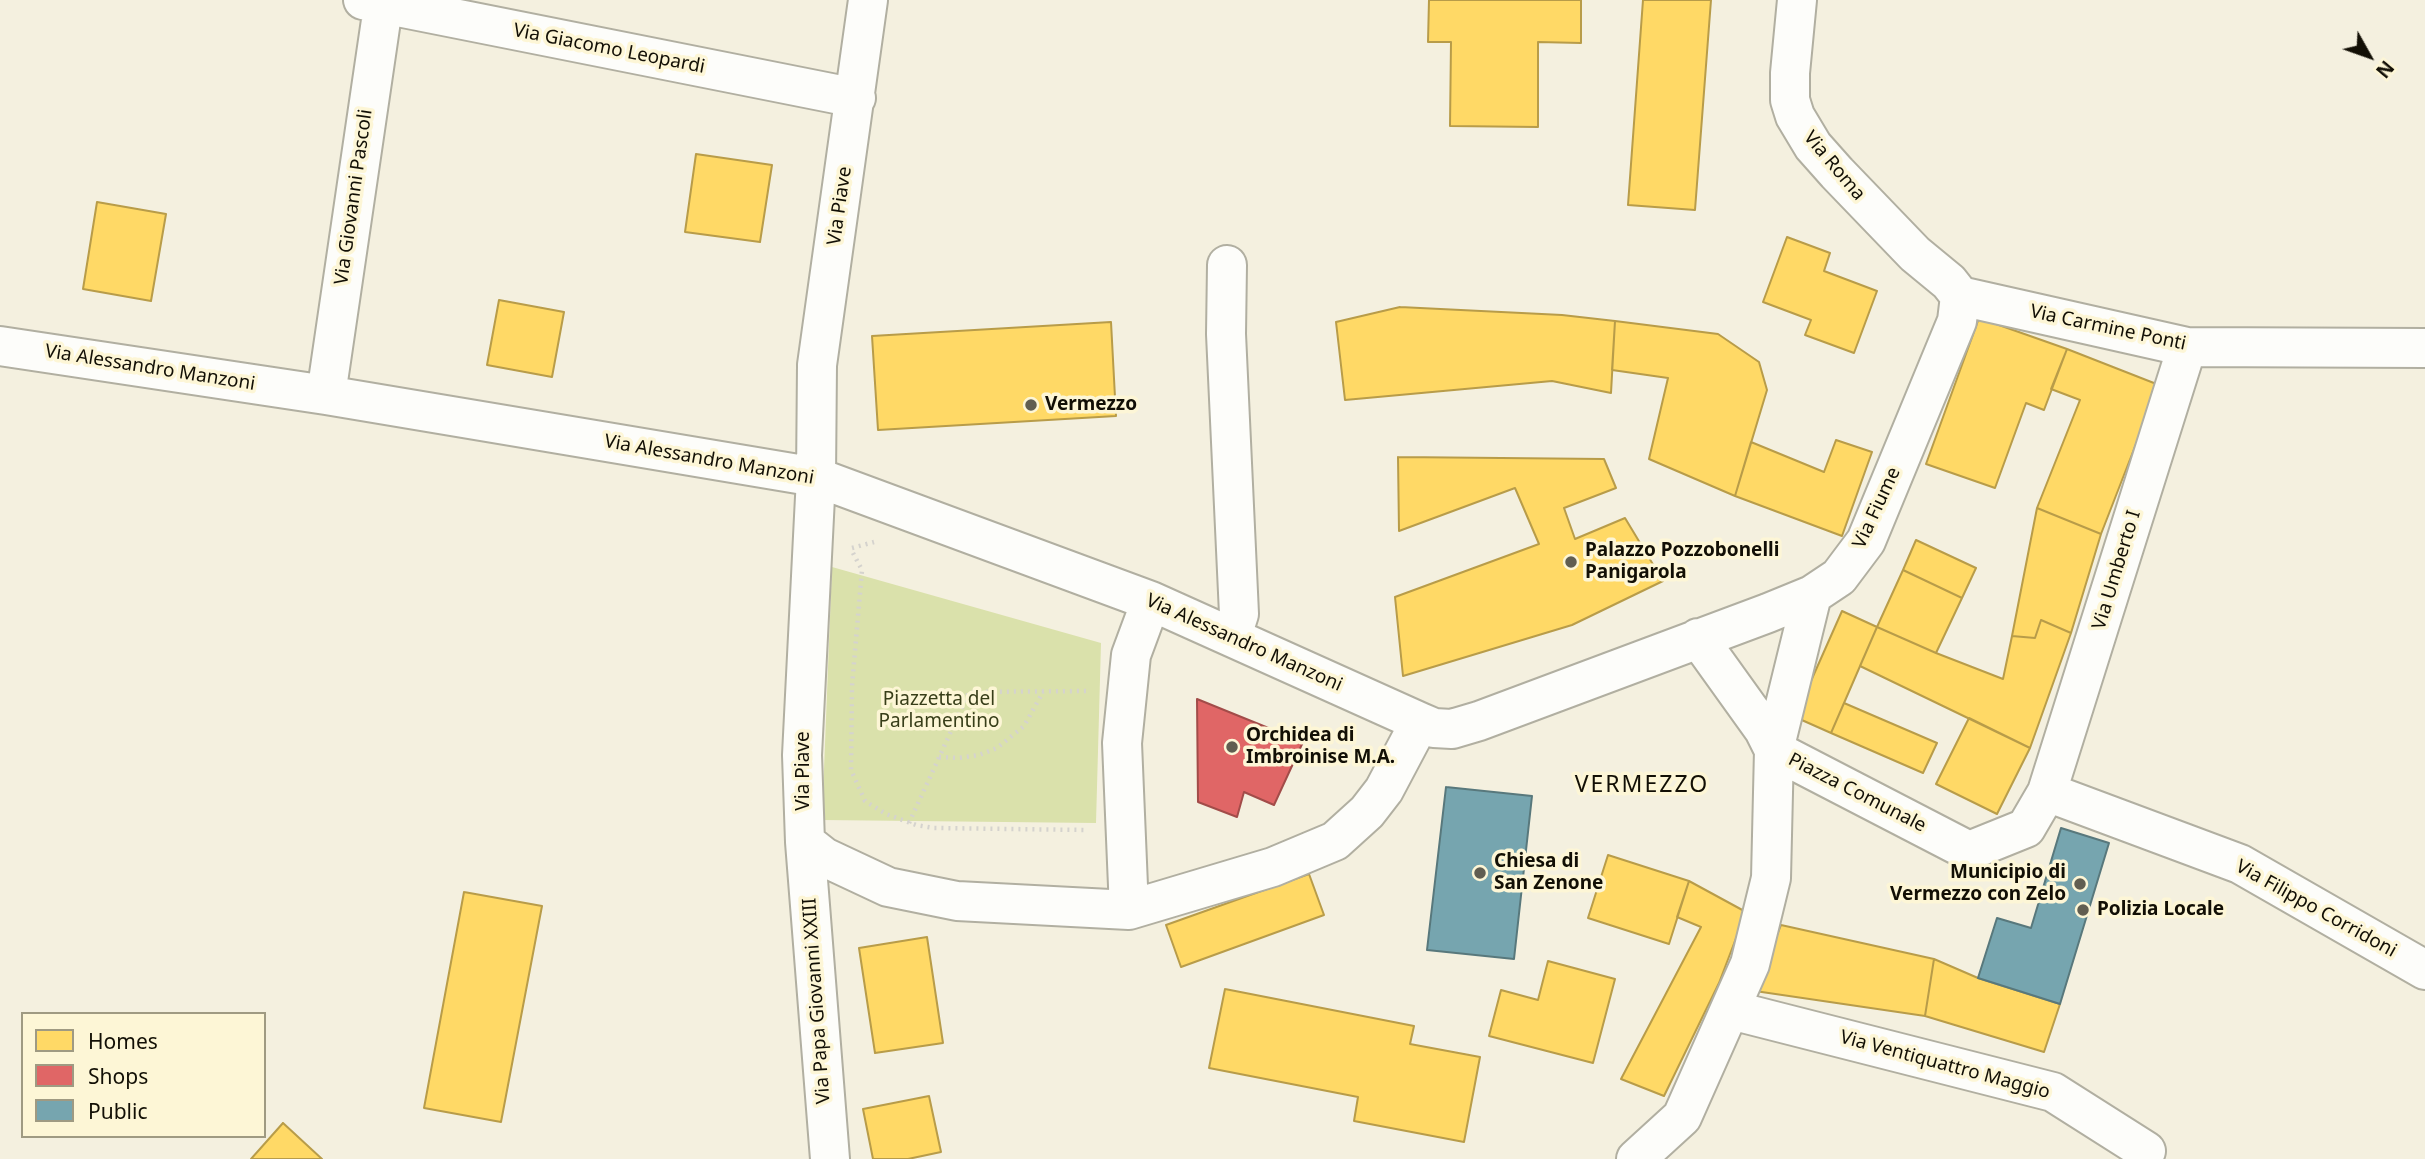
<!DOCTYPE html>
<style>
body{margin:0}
#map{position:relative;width:2425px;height:1159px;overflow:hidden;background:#f4f0df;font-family:"Noto Sans",sans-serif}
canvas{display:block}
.legend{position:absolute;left:21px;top:1012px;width:245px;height:126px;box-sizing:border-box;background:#fdf6d6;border:2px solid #9f9a82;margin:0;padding:9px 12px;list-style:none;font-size:21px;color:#120f05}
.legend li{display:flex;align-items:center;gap:14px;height:35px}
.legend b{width:35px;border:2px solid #9f9a82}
.north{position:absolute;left:2334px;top:21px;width:70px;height:70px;-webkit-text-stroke:5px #fdf6d6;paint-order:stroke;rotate:130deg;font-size:19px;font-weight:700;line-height:28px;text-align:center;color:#120f05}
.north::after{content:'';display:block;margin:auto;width:24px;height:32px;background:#120f05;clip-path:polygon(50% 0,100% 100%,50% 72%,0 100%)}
</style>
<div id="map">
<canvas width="2425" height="1159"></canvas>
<ul class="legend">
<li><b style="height:19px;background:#ffd966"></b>Homes</li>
<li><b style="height:19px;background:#e06666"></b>Shops</li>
<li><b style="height:19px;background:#76a5af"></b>Public</li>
</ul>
<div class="north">N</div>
</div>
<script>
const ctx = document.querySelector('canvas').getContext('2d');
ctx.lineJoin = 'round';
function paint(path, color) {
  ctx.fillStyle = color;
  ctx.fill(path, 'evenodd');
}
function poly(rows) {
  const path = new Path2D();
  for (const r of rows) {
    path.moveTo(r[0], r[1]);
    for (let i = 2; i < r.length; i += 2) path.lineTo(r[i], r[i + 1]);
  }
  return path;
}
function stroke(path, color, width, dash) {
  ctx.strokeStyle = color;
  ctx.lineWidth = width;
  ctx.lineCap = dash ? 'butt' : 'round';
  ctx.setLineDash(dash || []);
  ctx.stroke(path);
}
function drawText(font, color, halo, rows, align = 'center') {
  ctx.font = font + ' "Noto Sans",sans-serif';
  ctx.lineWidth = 7;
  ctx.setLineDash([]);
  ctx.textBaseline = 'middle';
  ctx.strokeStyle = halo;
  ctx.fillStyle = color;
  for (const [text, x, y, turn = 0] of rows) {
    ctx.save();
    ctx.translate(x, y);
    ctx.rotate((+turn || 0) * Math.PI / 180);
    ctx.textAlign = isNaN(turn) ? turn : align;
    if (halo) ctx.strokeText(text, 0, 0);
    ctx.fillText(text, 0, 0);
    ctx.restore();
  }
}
paint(poly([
 [832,567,1101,643,1096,823,822,820]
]), '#dae1ab');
const homes = poly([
 [1429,0,1581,0,1581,43,1538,42,1538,127,1450,126,1451,42,1428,42,1429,0],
 [1643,0,1711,0,1695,210,1628,205,1643,0],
 [696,154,772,165,760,242,685,232,696,154],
 [97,202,166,214,151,301,83,289,97,202],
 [1787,237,1830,253,1824,271,1877,291,1854,353,1805,335,1811,320,1763,302,1787,237],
 [499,300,564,312,552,377,487,365,499,300],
 [1400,307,1562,315,1615,321,1611,393,1552,381,1345,400,1336,322,1400,307],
 [1979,318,2067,349,2044,410,2026,403,1995,488,1926,464,1979,318],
 [1615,321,1718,334,1759,362,1767,390,1735,496,1649,459,1668,378,1612,370,1615,321],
 [1111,322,1116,416,878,430,872,336,1111,322],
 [2067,349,2159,385,2101,534,2037,508,2080,400,2051,389,2067,349],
 [1836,440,1872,452,1842,536,1735,496,1751,442,1824,472,1836,440],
 [1398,457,1604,459,1616,488,1564,508,1575,539,1625,518,1663,581,1572,625,1403,676,1395,597,1539,544,1515,488,1399,531,1398,457],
 [2037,508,2101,534,2071,633,2041,620,2035,638,2012,636,2037,508],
 [1916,540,1976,568,1962,598,1903,570,1916,540],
 [1903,570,1962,598,1936,653,1877,627,1903,570],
 [1842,611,1877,627,1831,733,1795,717,1842,611],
 [2041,620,2071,633,2030,748,1860,666,1877,627,1936,653,2003,679,2012,636,2035,638,2041,620],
 [1844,703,1937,743,1923,773,1831,733,1844,703],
 [1969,718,2030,748,1997,814,1936,784,1969,718],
 [1608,855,1689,881,1669,944,1588,918,1608,855],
 [1309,874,1324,915,1181,967,1166,925,1309,874],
 [1689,881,1746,912,1719,983,1664,1096,1621,1079,1701,927,1677,917,1689,881],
 [464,892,542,906,501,1122,424,1108,464,892],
 [1781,925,1934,959,1925,1016,1755,991,1781,925],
 [927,937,943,1043,875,1053,859,948,927,937],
 [1934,959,1978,978,2060,1004,2044,1052,1925,1016,1934,959],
 [1548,961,1615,979,1593,1063,1489,1036,1501,990,1538,1000,1548,961],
 [1225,989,1414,1026,1410,1044,1480,1057,1464,1142,1354,1121,1358,1097,1209,1068,1225,989],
 [929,1096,941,1152,908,1159,873,1159,863,1109,929,1096],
 [283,1123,322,1159,251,1159,283,1123]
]);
paint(homes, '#ffd966');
stroke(homes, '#b89c49', 2);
const shops = poly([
 [1197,699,1303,742,1274,805,1244,792,1237,817,1198,802,1197,699]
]);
paint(shops, '#e06666');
stroke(shops, '#a24c49', 2);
const public = poly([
 [1446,787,1532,796,1514,959,1427,950,1446,787],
 [2061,828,2109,843,2060,1004,1978,978,1997,918,2031,928,2061,828]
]);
paint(public, '#76a5af');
stroke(public, '#58787c', 2);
const minor = poly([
 [363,0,856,98],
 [1797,0,1790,73,1790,100,1795,116,1813,146,1837,173,1915,254,1949,282,1960,296],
 [1227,265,1226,334,1239,614,1232,636],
 [1960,296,2187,347,2425,348],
 [0,346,326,395,816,477,1151,601,1420,722,1434,728,1452,729,1479,721,1768,613,1812,595,1839,577,1866,541,1957,321,1960,296],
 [326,395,384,0],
 [1698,638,1764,730,1774,750,1969,851,2026,828,2047,792,2187,347],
 [2047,792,2240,864,2425,970],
 [805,842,824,857,888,887,957,901,1129,910,1273,867,1335,841,1367,812,1384,790,1420,722],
 [1129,910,1122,743,1131,655,1151,601],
 [1731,1010,2053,1092,2146,1151],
 [830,1159,805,842,802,755,816,477,817,365,868,0],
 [1636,1159,1682,1117,1750,964,1771,878,1774,750,1812,595]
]);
stroke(minor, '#b1afa1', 42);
stroke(poly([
 [852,548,874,542],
 [853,553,862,570,852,686,851,770,865,801,886,814,916,825,934,828,1087,830],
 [939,757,958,758,979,755,997,748,1024,726,1043,692],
 [909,823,969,692,1087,691]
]), '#d5d3ce', 4.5, [2, 5]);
stroke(minor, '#fdfdfa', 38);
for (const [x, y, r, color] of [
 [1031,405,7,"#615e51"],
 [1571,562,7,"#615e51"],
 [1232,747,7,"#615e51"],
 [1480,873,7,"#615e51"],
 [2080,884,7,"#615e51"],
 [2083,910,7,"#615e51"]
]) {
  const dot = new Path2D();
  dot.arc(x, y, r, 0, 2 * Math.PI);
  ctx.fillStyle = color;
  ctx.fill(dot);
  stroke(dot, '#fdf6d6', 2.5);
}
drawText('19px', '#120f05', '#fdf6d6', [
 ["Via Giacomo Leopardi",609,49,11],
 ["Via Roma",1834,166,50],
 ["Via Giovanni Pascoli",354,197,-82],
 ["Via Piave",840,206,-82],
 ["Via Carmine Ponti",2108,328,12],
 ["Via Alessandro Manzoni",150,368,9],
 ["Via Alessandro Manzoni",709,460,10],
 ["Via Fiume",1877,508,-65],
 ["Via Umberto I",2117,570,-73],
 ["Via Alessandro Manzoni",1244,643,24],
 ["Via Piave",804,771,-90],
 ["Piazza Comunale",1857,793,27],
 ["Via Filippo Corridoni",2316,909,29],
 ["Via Papa Giovanni XXIII",817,1001,-94],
 ["Via Ventiquattro Maggio",1945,1065,15]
]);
drawText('bold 19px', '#120f05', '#fdf6d6', [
 ["Vermezzo",1045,405],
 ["Palazzo Pozzobonelli",1585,551],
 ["Panigarola",1585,573],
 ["Orchidea di",1246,736],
 ["Imbroinise M.A.",1246,758],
 ["Chiesa di",1494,862],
 ["San Zenone",1494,884],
 ["Municipio di",2066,873,"right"],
 ["Vermezzo con Zelo",2066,895,"right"],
 ["Polizia Locale",2097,910]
], 'left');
drawText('19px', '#383e19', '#fdf6d6', [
 ["Piazzetta del",939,700],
 ["Parlamentino",939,722]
]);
ctx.letterSpacing = '2px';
drawText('23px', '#120f05', '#fdf6d6', [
 ["VERMEZZO",1642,785]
]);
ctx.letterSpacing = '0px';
</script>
